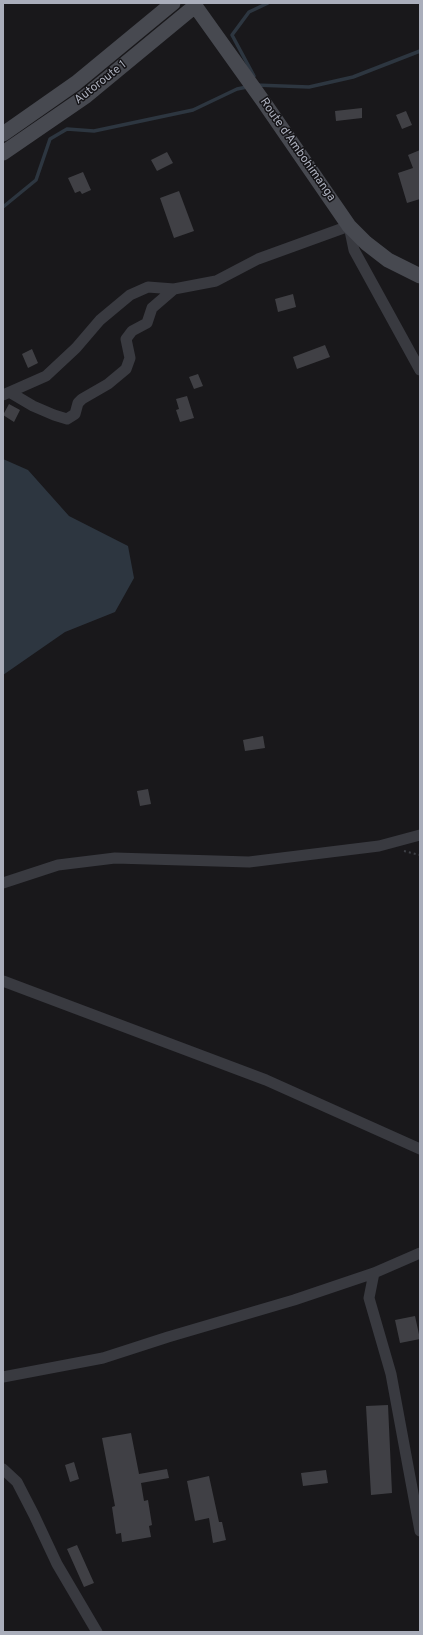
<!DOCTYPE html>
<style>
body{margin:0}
#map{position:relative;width:423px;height:1635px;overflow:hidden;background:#19181b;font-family:Overpass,sans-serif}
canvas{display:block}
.frame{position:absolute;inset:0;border:4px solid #aaaebb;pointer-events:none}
</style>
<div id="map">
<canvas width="423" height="1635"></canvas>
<div class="frame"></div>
</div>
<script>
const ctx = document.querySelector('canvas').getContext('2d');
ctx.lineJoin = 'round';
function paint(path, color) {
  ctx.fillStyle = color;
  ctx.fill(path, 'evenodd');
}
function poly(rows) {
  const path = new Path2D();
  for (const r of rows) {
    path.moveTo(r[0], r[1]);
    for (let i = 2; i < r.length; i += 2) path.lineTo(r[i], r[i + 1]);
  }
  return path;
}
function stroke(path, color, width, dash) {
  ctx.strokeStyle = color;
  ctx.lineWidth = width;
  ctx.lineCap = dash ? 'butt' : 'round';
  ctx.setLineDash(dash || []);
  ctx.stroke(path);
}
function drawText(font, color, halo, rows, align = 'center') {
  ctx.font = font + ' Overpass,sans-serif';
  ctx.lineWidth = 3;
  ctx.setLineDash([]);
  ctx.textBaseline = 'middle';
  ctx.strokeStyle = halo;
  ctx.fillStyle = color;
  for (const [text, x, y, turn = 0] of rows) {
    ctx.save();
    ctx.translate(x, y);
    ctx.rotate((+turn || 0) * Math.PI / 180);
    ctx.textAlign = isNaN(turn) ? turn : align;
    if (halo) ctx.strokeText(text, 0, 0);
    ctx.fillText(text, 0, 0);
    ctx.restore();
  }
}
paint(poly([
 [3,459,28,470,69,516,128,546,134,578,115,612,65,632,3,675]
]), '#2d3640');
stroke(poly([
 [254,76,232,35,249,12,268,3],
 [255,85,309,87,353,77,420,51],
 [3,207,36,180,50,139,67,129,94,131,193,110,237,89,247,87]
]), '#2d3640', 3.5);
paint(poly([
 [362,108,362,118,336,121,335,111],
 [406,111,412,125,402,129,396,115],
 [420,150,420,199,407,203,398,173,413,168,408,155],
 [167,152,173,163,157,171,151,160],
 [83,172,91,190,82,194,80,191,75,193,68,178],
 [179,191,194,231,174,238,160,198],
 [293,294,296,307,278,312,275,299],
 [325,345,330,357,297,369,293,357],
 [32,349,38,363,28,368,22,354],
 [198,374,203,386,194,389,189,377],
 [187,396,194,418,180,422,176,410,179,409,176,399],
 [9,404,20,410,14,422,3,415],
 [263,736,265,748,245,751,243,740],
 [148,789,151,804,140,806,137,791],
 [415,1316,420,1339,400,1343,395,1320],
 [388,1405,392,1493,371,1495,366,1406],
 [131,1433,139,1474,167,1469,169,1478,141,1483,144,1501,148,1500,152,1525,149,1526,151,1537,122,1542,121,1533,116,1534,112,1507,115,1506,102,1438],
 [74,1462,79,1479,70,1482,65,1465],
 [326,1470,328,1483,303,1486,301,1473],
 [209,1476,219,1522,222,1522,226,1540,213,1543,209,1518,195,1521,187,1481],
 [77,1545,94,1583,84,1587,67,1549]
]), '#404045');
stroke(poly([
 [404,851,420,855]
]), '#3f4147', 2, [2, 3]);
stroke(poly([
 [11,393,33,406,54,415,67,419,75,414,78,403,82,399,108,384,126,369,130,358,126,339,132,331,147,323,152,308,174,289],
 [3,395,46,376,76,348,100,320,130,295,148,287,174,289,216,281,258,259,349,226,354,250,420,370],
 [3,883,58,865,115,858,249,862,379,846,420,835],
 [3,981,266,1080,420,1149],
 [374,1273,369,1298,391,1374,420,1531],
 [3,1377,103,1358,168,1337,294,1300,374,1273,420,1253],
 [3,1469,17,1482,34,1515,57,1564,97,1632]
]), '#393a40', 11);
stroke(poly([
 [193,3,263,101,349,226,366,243,388,260,420,276],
 [3,134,76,83,173,3],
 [3,153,86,96,195,6]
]), '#474950', 15);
drawText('12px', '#aaaebb', '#141316', [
 ["Autoroute 1",101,83,-38],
 ["Route d'Ambohimanga",297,150,55]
]);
</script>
